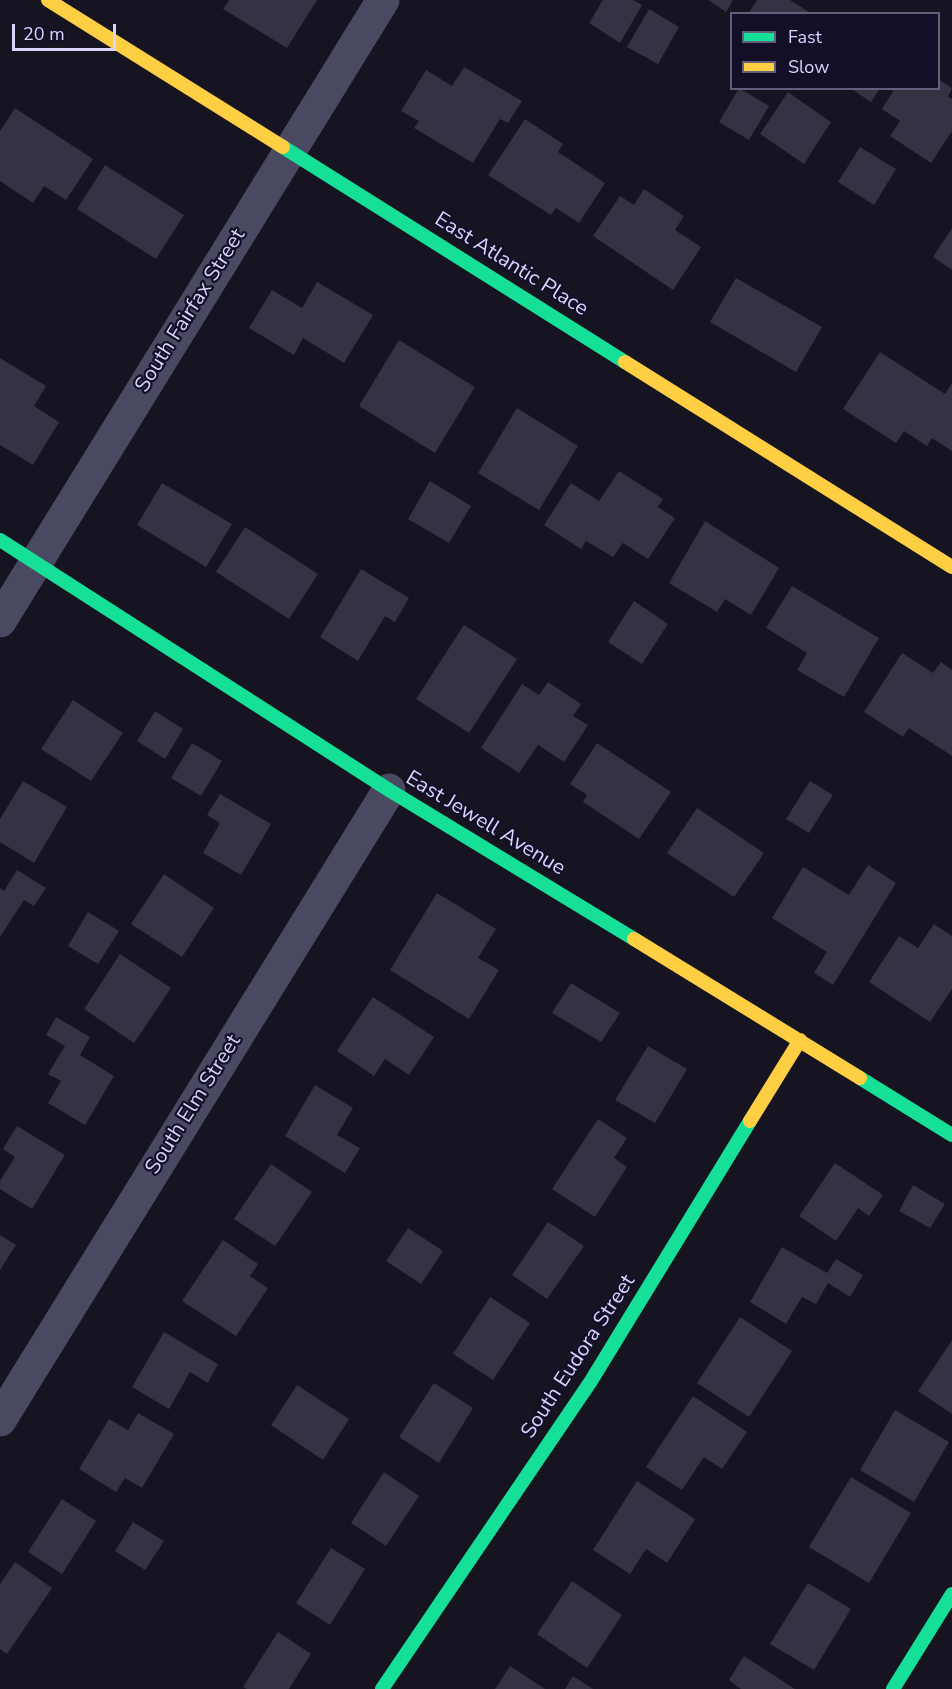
<!DOCTYPE html>
<style>
body{margin:0}
#map{position:relative;width:952px;height:1689px;overflow:hidden;background:#161421;font-family:"Nunito Sans",sans-serif}
canvas{display:block}
.legend{position:absolute;left:730px;top:12px;width:210px;height:78px;box-sizing:border-box;background:#130f26;border:2px solid #625e7d;margin:0;padding:8px 10px;list-style:none;font-size:18px;color:#d9d4ff}
.legend li{display:flex;align-items:center;gap:12px;height:30px}
.legend b{width:30px;border:2px solid #625e7d}
.scale{position:absolute;left:12px;top:24px;width:104px;height:27px;box-sizing:border-box;border:3px solid #d9d4ff;border-top:0;padding-left:8px;font-size:18px;line-height:21px;white-space:nowrap;color:#d9d4ff;-webkit-text-stroke:4px #130f26;paint-order:stroke}
</style>
<div id="map">
<canvas width="952" height="1689"></canvas>
<ul class="legend">
<li><b style="height:8px;background:#16e098"></b>Fast</li>
<li><b style="height:8px;background:#ffcf43"></b>Slow</li>
</ul>
<div class="scale">20 m</div>
</div>
<script>
const ctx = document.querySelector('canvas').getContext('2d');
ctx.lineJoin = 'round';
function paint(path, color) {
  ctx.fillStyle = color;
  ctx.fill(path, 'evenodd');
}
function poly(rows) {
  const path = new Path2D();
  for (const r of rows) {
    path.moveTo(r[0], r[1]);
    for (let i = 2; i < r.length; i += 2) path.lineTo(r[i], r[i + 1]);
  }
  return path;
}
function stroke(path, color, width, dash) {
  ctx.strokeStyle = color;
  ctx.lineWidth = width;
  ctx.lineCap = dash ? 'butt' : 'round';
  ctx.setLineDash(dash || []);
  ctx.stroke(path);
}
function drawText(font, color, halo, rows, align = 'center') {
  ctx.font = font + ' "Nunito Sans",sans-serif';
  ctx.lineWidth = 4.5;
  ctx.setLineDash([]);
  ctx.textBaseline = 'middle';
  ctx.strokeStyle = halo;
  ctx.fillStyle = color;
  for (const [text, x, y, turn = 0] of rows) {
    ctx.save();
    ctx.translate(x, y);
    ctx.rotate((+turn || 0) * Math.PI / 180);
    ctx.textAlign = isNaN(turn) ? turn : align;
    if (halo) ctx.strokeText(text, 0, 0);
    ctx.fillText(text, 0, 0);
    ctx.restore();
  }
}
paint(poly([
 [229,0,317,0,287,48,223,9],
 [603,0,633,0,642,5,620,43,589,23],
 [708,0,733,0,726,12],
 [757,0,790,0,812,14,748,14],
 [649,9,679,27,658,64,627,47],
 [464,67,522,101,508,123,500,119,473,163,414,128,419,121,401,111,426,70,452,86],
 [938,79,952,88,948,97,952,99,952,131,931,163,890,136,900,121,882,109,895,88,938,88],
 [739,88,769,106,749,140,719,122],
 [850,88,880,88,871,102],
 [788,92,831,122,804,164,760,134],
 [15,108,93,159,66,200,44,186,33,203,0,181,0,131],
 [525,119,563,144,558,152,605,183,579,223,556,208,551,215,488,175],
 [860,147,896,169,874,205,838,182],
 [105,165,184,215,156,259,77,209],
 [644,189,684,216,675,230,701,247,673,290,593,236,620,196,634,205],
 [952,228,952,270,933,257],
 [736,278,822,327,796,372,710,322],
 [317,282,373,315,344,363,303,338,294,355,249,328,272,290,302,308],
 [399,340,475,387,435,453,359,406],
 [880,352,945,394,952,383,952,451,932,438,927,446,904,431,896,443,843,409],
 [0,358,46,386,34,406,59,422,33,465,0,445],
 [517,408,578,446,539,510,478,473],
 [619,471,663,499,658,507,675,518,648,559,623,543,613,557,586,541,581,549,544,525,571,483,599,501],
 [430,481,471,506,449,543,408,519],
 [162,483,232,524,206,567,137,525],
 [705,521,779,568,751,615,725,599,717,612,669,583],
 [245,527,318,574,289,619,216,572],
 [361,569,409,598,395,622,385,616,358,661,320,637],
 [792,586,879,638,844,697,797,670,807,653,766,628],
 [634,601,668,624,642,664,608,642],
 [464,625,517,659,469,733,416,699],
 [902,653,933,673,941,662,952,670,952,756,909,728,903,737,864,712],
 [548,682,581,704,573,716,588,725,564,762,538,745,519,773,481,748,522,684,539,695],
 [73,700,123,733,91,781,41,749],
 [155,711,183,729,165,759,137,741],
 [192,743,222,761,201,796,171,778],
 [597,743,671,792,639,839,583,802,587,795,570,784],
 [23,781,67,807,34,863,0,842,0,819],
 [810,781,833,795,809,833,786,819],
 [220,794,271,824,241,875,203,853,220,823,207,815],
 [697,808,764,853,734,897,667,853],
 [868,865,896,883,833,985,814,973,827,952,772,918,803,867,849,895],
 [17,870,46,888,34,906,24,900,0,937,0,888,4,891],
 [164,874,214,908,182,957,131,924],
 [437,893,496,929,478,958,499,970,469,1019,390,970],
 [88,912,119,931,98,964,68,946],
 [934,924,952,936,952,989,930,1022,869,982,899,936,918,948],
 [120,954,171,988,134,1043,84,1009],
 [571,983,620,1013,601,1042,552,1013],
 [373,997,434,1037,409,1075,385,1059,374,1076,337,1051],
 [56,1017,90,1037,80,1055,114,1076,85,1125,48,1103,61,1081,48,1074,65,1046,46,1035],
 [648,1046,687,1069,655,1123,615,1100],
 [315,1085,353,1108,337,1135,360,1148,345,1173,285,1136],
 [598,1119,627,1138,614,1158,627,1167,595,1217,552,1189],
 [17,1126,65,1155,32,1209,0,1189,0,1181,15,1157,3,1149],
 [835,1163,883,1195,869,1216,858,1208,836,1241,799,1216],
 [271,1164,312,1192,275,1246,234,1219],
 [913,1185,945,1204,930,1228,899,1211],
 [548,1222,584,1246,547,1299,512,1275],
 [408,1228,443,1251,421,1284,386,1261],
 [0,1235,16,1245,0,1270],
 [223,1240,258,1264,250,1276,268,1288,236,1336,182,1301],
 [782,1247,827,1273,836,1259,863,1275,850,1297,828,1283,816,1304,802,1297,786,1324,750,1302],
 [490,1297,530,1323,493,1380,453,1354],
 [740,1317,792,1351,749,1417,697,1383],
 [164,1332,218,1364,208,1383,190,1372,169,1409,132,1387],
 [952,1340,952,1414,918,1391],
 [434,1383,473,1408,439,1463,399,1437],
 [297,1385,349,1419,323,1460,271,1425],
 [693,1396,747,1432,722,1469,704,1457,682,1490,646,1467],
 [895,1410,949,1442,914,1502,860,1470],
 [138,1413,174,1434,142,1488,125,1478,116,1492,79,1469,109,1419,128,1430],
 [384,1472,419,1496,386,1546,351,1523],
 [851,1477,911,1513,869,1583,809,1547],
 [637,1481,695,1519,667,1563,646,1549,630,1574,593,1550],
 [62,1499,96,1521,62,1574,28,1552],
 [133,1522,164,1541,145,1570,115,1551],
 [331,1548,365,1569,330,1625,296,1603],
 [15,1562,52,1588,7,1654,0,1649,0,1584],
 [572,1581,622,1615,587,1668,537,1634],
 [808,1583,851,1609,814,1670,770,1644],
 [278,1632,311,1654,289,1689,247,1689,243,1687],
 [744,1656,795,1689,741,1689,729,1680],
 [510,1666,545,1689,495,1689],
 [573,1676,593,1689,565,1689]
]), '#343243');
stroke(poly([
 [0,621,383,0],
 [0,1420,389,790]
]), '#4a4962', 33);
stroke(poly([
 [283,147,625,362],
 [0,540,389,790,634,939],
 [860,1078,952,1135],
 [382,1689,591,1381,750,1121],
 [893,1689,952,1594]
]), '#16e098', 14);
stroke(poly([
 [48,0,283,147],
 [625,362,952,567],
 [634,939,860,1078],
 [750,1121,800,1040]
]), '#ffcf43', 14);
drawText('21px', '#d9d4ff', '#130f26', [
 ["East Atlantic Place",511,265,32],
 ["South Fairfax Street",191,311,-58],
 ["East Jewell Avenue",485,824,31],
 ["South Elm Street",194,1105,-58],
 ["South Eudora Street",579,1357,-57]
]);
</script>
